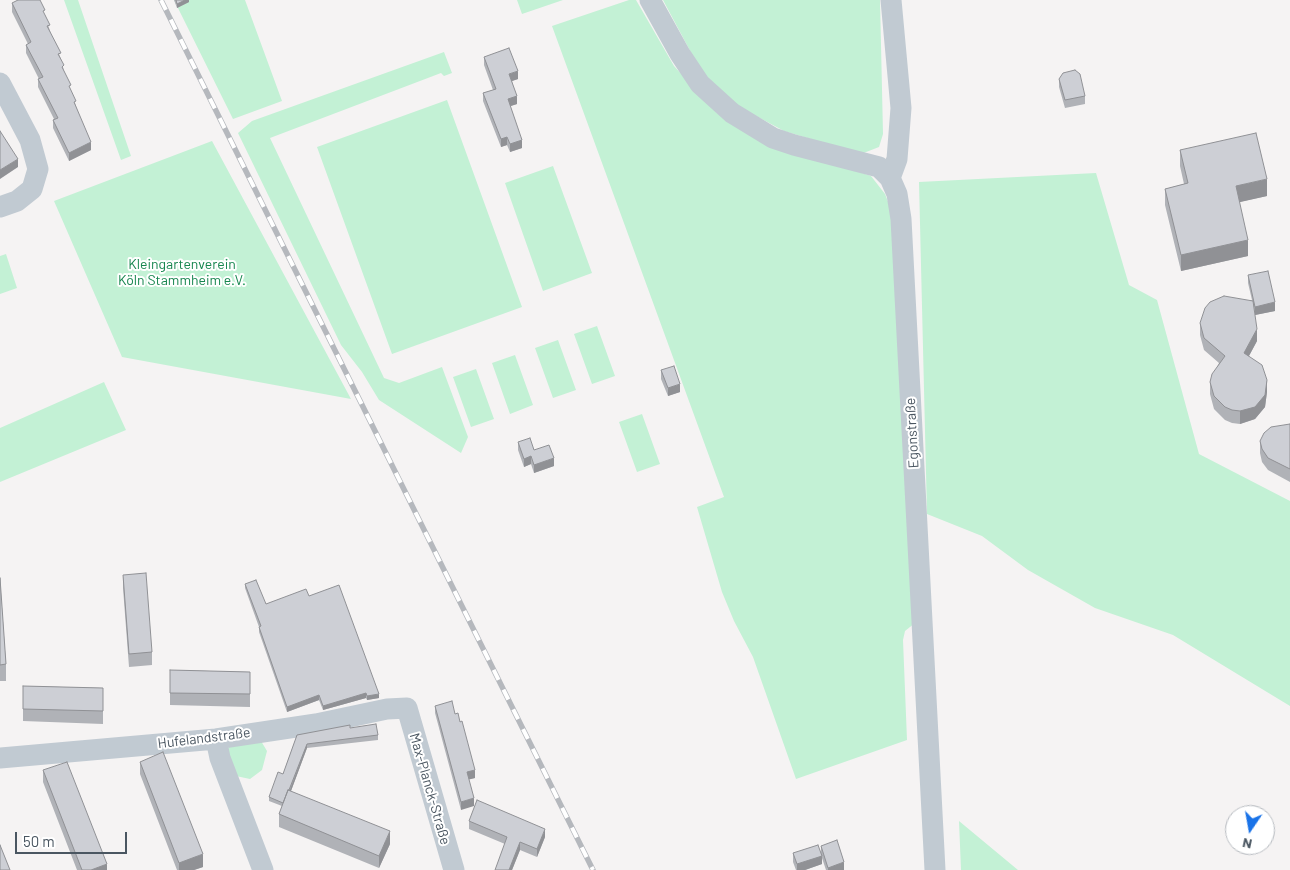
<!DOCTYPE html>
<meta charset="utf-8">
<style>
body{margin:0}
#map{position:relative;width:1290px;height:870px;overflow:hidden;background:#f5f3f3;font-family:Barlow,sans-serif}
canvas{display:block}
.north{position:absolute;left:1225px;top:805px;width:50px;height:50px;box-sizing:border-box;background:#fff;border:1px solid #b7bbc0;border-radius:50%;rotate:192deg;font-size:14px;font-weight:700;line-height:20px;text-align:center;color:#4a5661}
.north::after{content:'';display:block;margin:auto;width:18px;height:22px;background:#1a73e8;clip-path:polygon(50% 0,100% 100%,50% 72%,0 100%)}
.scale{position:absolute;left:15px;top:832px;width:112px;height:22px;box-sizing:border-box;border:2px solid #4a5661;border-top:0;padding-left:6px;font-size:15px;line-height:18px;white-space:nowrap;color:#4a5661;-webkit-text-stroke:4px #fff;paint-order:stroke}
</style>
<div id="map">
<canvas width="1290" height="870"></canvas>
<div class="north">N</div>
<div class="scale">50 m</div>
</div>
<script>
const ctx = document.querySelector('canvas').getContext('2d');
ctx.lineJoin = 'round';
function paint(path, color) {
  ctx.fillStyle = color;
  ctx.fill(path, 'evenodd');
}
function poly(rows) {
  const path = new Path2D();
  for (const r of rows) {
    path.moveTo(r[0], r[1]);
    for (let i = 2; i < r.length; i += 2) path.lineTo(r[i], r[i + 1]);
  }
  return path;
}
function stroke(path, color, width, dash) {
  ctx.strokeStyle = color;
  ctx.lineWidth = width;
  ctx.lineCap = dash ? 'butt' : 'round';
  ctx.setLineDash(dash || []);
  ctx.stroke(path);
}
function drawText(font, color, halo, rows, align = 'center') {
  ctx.font = font + ' Barlow,sans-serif';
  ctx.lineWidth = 4;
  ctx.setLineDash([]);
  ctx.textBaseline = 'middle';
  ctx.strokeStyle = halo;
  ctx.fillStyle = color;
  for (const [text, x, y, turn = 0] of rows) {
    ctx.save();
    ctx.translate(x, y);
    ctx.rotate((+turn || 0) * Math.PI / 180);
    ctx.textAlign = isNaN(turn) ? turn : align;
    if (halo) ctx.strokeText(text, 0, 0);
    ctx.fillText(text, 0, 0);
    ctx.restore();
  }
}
paint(poly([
 [64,0,78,0,131,156,121,160],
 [174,0,245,0,282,101,233,119],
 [517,0,563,0,522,14],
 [629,0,636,0,674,66,717,113,836,164,871,176,885,194,893,214,915,623,905,631,903,640,907,740,796,779,753,657,734,621,722,592,697,507,724,497,552,26],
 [663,0,880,0,883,134,879,147,861,154,784,131,745,110,719,92,703,75],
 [444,52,452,73,444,76,441,73,270,138,384,378,399,383,442,367,468,437,461,453,379,400,362,372,341,345,238,133,252,121],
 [447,100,522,307,392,354,317,147],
 [212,141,351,399,122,357,54,201],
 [553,166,592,273,543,291,505,183],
 [1096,173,1129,285,1157,300,1199,454,1290,501,1290,706,1173,635,1095,608,1028,570,982,536,927,514,919,182],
 [6,254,17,288,0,294,0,256],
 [597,326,615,376,592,384,574,334],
 [558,340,576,390,553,398,535,348],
 [515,355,533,405,510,414,492,363],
 [476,369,494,419,471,427,453,377],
 [104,382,126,430,0,482,0,428],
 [642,414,660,464,637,472,619,422],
 [261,741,267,751,262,770,250,779,236,776,227,749,231,744],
 [959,821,1018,870,961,870]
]), '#c3f1d5');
stroke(poly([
 [650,0,680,54,700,84,732,113,773,138,794,145,879,167,890,178,897,194,901,219,935,870],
 [0,83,30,140,38,169,32,189,17,201,0,207],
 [890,178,897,159,901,108,891,0],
 [216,739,220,758,263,870],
 [0,758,216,739,316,724,387,709,407,708,454,870]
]), '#c1cad2', 21);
const rail = poly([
 [161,0,593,870]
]);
stroke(rail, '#b5b8bd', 5.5);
stroke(rail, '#fff', 4, [11]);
paint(poly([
 [174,0,189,0,189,2,177,8],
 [12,3,45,15,50,31,61,59,64,71,91,150,69,161,53,128,53,120,54,119,38,87,38,79,39,79,26,53,26,45,28,44,12,12],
 [484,57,518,79,512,81,517,104,510,106,522,148,510,152,507,145,501,147,483,101,483,93,493,90,484,65],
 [1059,79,1085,96,1085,104,1065,108,1059,87],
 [1180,150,1267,196,1239,202,1248,256,1181,271,1165,205,1165,189,1184,184,1180,166],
 [1248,275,1275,311,1255,315,1253,306,1257,341,1249,356,1267,392,1265,407,1255,419,1240,424,1232,423,1225,420,1214,409,1210,394,1210,382,1219,363,1204,350,1200,335,1200,323,1252,300,1248,283],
 [661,370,680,392,668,396,661,379],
 [1290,424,1290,482,1268,470,1262,462,1260,453,1260,441],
 [518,442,534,450,554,466,534,473,531,464,524,467,518,450],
 [123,575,152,652,152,665,129,667,123,588],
 [0,578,6,664,6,681,0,681],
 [245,584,266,604,309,596,379,698,367,700,366,698,323,710,319,700,287,712,259,632,259,627,245,588],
 [170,670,250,672,250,707,170,705],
 [23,686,103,688,103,724,23,721],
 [435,706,455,714,475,778,469,779,461,810,435,713],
 [350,728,378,735,378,740,307,748,291,791,390,844,379,868,279,827,279,814,282,806,269,801,269,797,283,774,297,735],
 [140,762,203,867,194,870,177,870,140,774],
 [43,770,107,870,77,870,43,782],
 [469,821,545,837,537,857,520,850,512,870,495,870,505,844,469,829],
 [821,846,844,870,826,870,822,858,822,864,805,870,796,870,793,862,793,853,821,852]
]), '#b0b2b7');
paint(poly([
 [185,0,189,0,189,2,177,8,177,4],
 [518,71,518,79,509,82,509,74],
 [517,96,517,104,508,107,508,99],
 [507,137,507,145,501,147,501,139],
 [522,140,522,148,510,152,510,144],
 [91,142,91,150,69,161,69,153],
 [18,159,18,167,0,179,0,170],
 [1267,179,1267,196,1236,203,1236,186],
 [1248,240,1248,256,1181,271,1181,255],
 [1275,302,1275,311,1255,315,1255,307],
 [1257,329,1257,341,1244,365,1244,353],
 [1267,380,1267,392,1265,407,1255,419,1240,424,1240,411],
 [680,384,680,392,668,396,668,388],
 [531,456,531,464,524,467,524,459],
 [554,458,554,466,534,473,534,465],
 [366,693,366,698,323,710,323,706],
 [379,694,379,698,367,700,367,696],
 [319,695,319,700,287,712,287,707],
 [307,744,307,748,285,807,285,803],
 [475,770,475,778,467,780,467,772],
 [474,798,474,806,461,810,461,802],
 [545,829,545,837,537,857,537,849],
 [390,831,390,844,379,868,379,856],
 [520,842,520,850,512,870,509,870],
 [203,854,203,867,194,870,179,870,179,863],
 [822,856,822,864,805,870,797,870,797,864],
 [844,862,844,870,828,870,828,868],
 [107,864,107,870,91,870]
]), '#909195');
const building = poly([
 [18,0,40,0,45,10,43,11,50,25,47,26,61,53,58,54,64,65,62,67,71,85,69,86,76,101,74,102,91,142,69,153,53,120,58,118,38,79,43,77,26,45,31,42,12,3,18,0],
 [176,0,185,0,177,4,176,0],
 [509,48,518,71,509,74,517,96,508,99,522,140,510,144,507,137,501,139,483,93,496,89,484,57,509,48],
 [1075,70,1080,74,1085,96,1065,100,1059,79,1063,73,1075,70],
 [0,131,18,159,0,170,0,131],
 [1256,133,1267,179,1236,186,1248,240,1181,255,1165,189,1188,183,1180,150,1256,133],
 [1268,271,1275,302,1255,307,1248,275,1268,271],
 [1224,296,1253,301,1257,329,1244,353,1262,365,1267,380,1265,395,1255,407,1240,411,1232,410,1225,407,1214,396,1210,382,1212,374,1225,356,1204,338,1200,323,1205,308,1210,302,1224,296],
 [674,366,680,384,668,388,661,370,674,366],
 [1290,424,1290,469,1268,458,1262,449,1260,441,1264,433,1271,427,1290,424],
 [530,438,534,450,549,445,554,458,534,465,531,456,524,459,518,442,530,438],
 [146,573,152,652,129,654,123,575,146,573],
 [0,578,6,664,0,665,0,578],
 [256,580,266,604,306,589,309,596,339,585,379,694,367,696,366,693,323,706,319,695,287,707,259,627,261,626,245,584,256,580],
 [170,670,250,672,250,694,170,693,170,670],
 [23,686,103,688,103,711,23,709,23,686],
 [452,701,455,714,458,713,460,722,462,721,475,770,467,772,474,798,461,802,435,706,452,701],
 [376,724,378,735,307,744,289,790,288,790,283,803,269,797,278,772,283,774,297,735,350,725,350,728,376,724],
 [163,752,203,854,179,863,140,762,163,752],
 [67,762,107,864,91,870,82,870,43,770,67,762],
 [288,790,390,831,379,856,279,814,288,790],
 [477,800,545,829,537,849,520,842,509,870,495,870,507,837,469,821,477,800],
 [837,840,844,862,828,868,821,846,837,840],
 [0,845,10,870,0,870,0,845],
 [818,845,822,856,797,864,793,853,818,845]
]);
paint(building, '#cdcfd5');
stroke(building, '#909195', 1);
drawText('14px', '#17864f', '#fff', [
 ["Kleingartenverein",182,264],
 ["Köln Stammheim e.V.",182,280]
]);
drawText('14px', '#4a5661', '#fff', [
 ["Egonstraße",912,433,-93],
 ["Hufelandstraße",204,738,-7],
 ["Max-Planck-Straße",430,789,74]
]);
</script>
